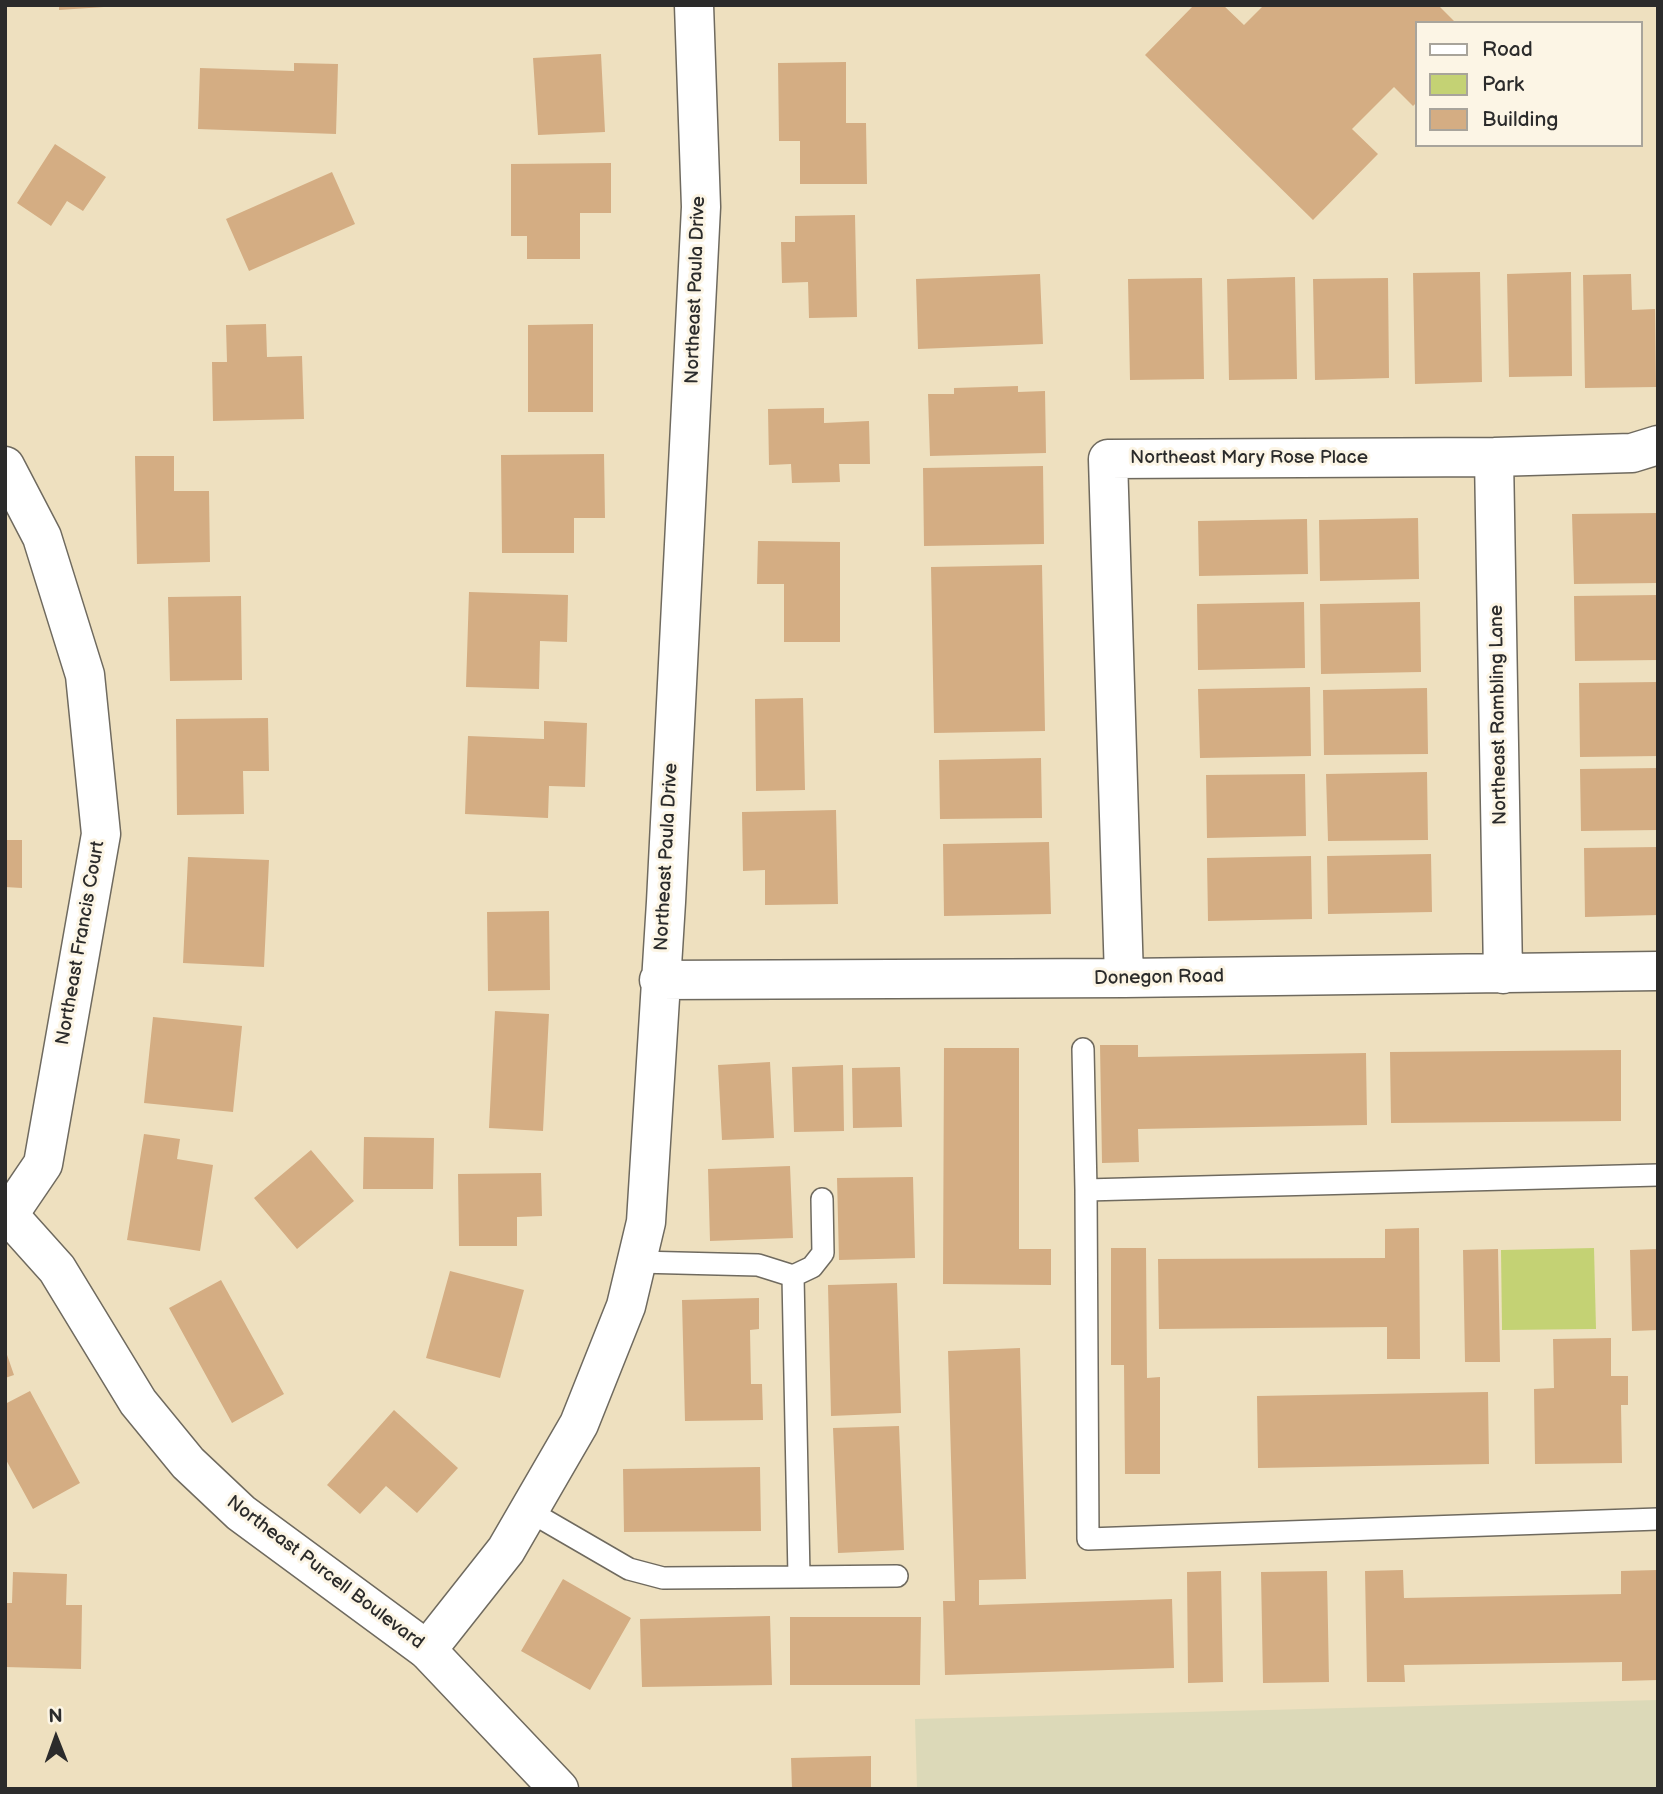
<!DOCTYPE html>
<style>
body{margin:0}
#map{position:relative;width:1663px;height:1794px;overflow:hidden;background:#eee0bf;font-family:"Balsamiq Sans",sans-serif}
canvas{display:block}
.frame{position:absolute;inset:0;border:7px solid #2b2b2b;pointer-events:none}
.legend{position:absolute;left:1415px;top:21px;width:228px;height:126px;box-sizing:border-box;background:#fcf5e5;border:2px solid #a8a49b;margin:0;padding:9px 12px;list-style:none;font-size:21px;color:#2b2b2b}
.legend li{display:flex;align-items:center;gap:14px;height:35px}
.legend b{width:35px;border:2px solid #a8a49b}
.north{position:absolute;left:21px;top:1703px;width:70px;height:70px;-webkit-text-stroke:5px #fcf5e5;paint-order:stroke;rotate:359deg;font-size:19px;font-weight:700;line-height:28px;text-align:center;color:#2b2b2b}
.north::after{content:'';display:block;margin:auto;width:24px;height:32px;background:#2b2b2b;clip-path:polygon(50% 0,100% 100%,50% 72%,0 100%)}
</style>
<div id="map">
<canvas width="1663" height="1794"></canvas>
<div class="frame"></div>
<ul class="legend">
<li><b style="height:9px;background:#fff"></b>Road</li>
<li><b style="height:19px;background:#c4d274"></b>Park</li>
<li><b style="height:19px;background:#d4ad83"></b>Building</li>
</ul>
<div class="north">N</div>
</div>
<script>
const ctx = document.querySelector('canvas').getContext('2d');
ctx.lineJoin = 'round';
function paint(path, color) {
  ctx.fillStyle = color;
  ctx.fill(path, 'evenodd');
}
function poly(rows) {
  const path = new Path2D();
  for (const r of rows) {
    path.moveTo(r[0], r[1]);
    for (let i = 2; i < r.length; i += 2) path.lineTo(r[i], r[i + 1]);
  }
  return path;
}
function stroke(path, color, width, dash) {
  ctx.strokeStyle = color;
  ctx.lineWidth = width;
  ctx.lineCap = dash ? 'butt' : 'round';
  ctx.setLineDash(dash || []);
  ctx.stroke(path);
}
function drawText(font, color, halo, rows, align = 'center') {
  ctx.font = font + ' "Balsamiq Sans",sans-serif';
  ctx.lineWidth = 6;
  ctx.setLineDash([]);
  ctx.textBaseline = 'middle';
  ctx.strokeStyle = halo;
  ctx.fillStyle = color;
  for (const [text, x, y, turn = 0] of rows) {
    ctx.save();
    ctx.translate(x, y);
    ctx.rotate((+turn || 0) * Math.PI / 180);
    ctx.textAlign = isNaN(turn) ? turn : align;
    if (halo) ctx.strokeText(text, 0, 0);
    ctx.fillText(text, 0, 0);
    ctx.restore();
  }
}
paint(poly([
 [1658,1700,1658,1789,917,1789,915,1719]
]), '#dcd9b8');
paint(poly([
 [1594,1248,1596,1329,1502,1330,1501,1250]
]), '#c4d274');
paint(poly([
 [59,5,104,5,104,7,59,10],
 [1194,5,1223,5,1244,25,1264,5,1438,5,1456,23,1416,23,1416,103,1413,106,1394,87,1352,129,1378,154,1313,220,1145,55],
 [601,54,605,132,538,135,533,58],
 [846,62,846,123,866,123,867,184,800,184,800,141,779,141,778,63],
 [294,63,338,64,336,134,198,129,200,68,294,71],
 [55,144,106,177,83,211,67,201,51,226,17,203],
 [611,163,611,213,580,213,580,259,527,259,527,236,511,236,511,164],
 [332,172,355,224,249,271,226,219],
 [855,215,857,317,809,318,808,282,782,283,781,242,795,242,795,216],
 [1480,272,1482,382,1415,384,1413,273],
 [1571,272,1572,376,1509,377,1507,274],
 [1040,274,1043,344,918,349,916,279],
 [1631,274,1632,310,1655,309,1656,387,1585,388,1583,275],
 [1295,277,1297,379,1229,380,1227,279],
 [1202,278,1204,379,1130,380,1128,279],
 [1388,278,1389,378,1315,380,1313,279],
 [266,324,267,357,302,356,304,419,213,421,212,362,227,362,226,325],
 [593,324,593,412,528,412,528,325],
 [1018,386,1018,392,1045,391,1046,453,930,456,928,394,954,394,954,388],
 [824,408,824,423,869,421,870,464,839,464,840,482,792,483,791,464,769,465,768,409],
 [604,454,605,518,574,518,574,553,502,553,501,455],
 [135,456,174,456,174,491,209,491,210,562,137,564],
 [1043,466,1044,544,924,546,923,468],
 [1658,513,1658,583,1574,584,1572,514],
 [1418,518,1419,579,1320,581,1319,520],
 [1307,519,1308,574,1199,576,1198,521],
 [758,541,840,542,840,642,784,642,784,584,757,584],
 [1042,565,1045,731,934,733,931,567],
 [469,592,568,595,567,642,540,641,539,689,466,687],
 [1658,595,1658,660,1575,661,1574,596],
 [241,596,242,680,170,681,168,597],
 [1304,602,1305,668,1198,670,1197,604],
 [1420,602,1421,672,1321,674,1320,604],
 [1658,682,1658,756,1580,757,1579,683],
 [1310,687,1311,756,1200,758,1198,689],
 [1427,688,1428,754,1324,755,1323,690],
 [803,698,805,790,756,791,755,699],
 [268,718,269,771,243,771,244,814,177,815,176,719],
 [544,721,587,723,585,787,549,786,548,818,465,814,468,736,544,739],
 [1041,758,1042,818,940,819,939,760],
 [1658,768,1658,830,1581,831,1580,769],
 [1427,772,1428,840,1328,841,1326,774],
 [1305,774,1306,836,1207,838,1206,775],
 [836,810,838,904,765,905,765,870,743,871,742,812],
 [5,840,22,840,22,888,5,887],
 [1049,842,1051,914,944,916,943,844],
 [1658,847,1658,915,1585,917,1584,848],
 [1431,854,1432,912,1328,914,1327,856],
 [1311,856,1312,919,1208,921,1207,858],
 [188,857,269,860,264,967,183,963],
 [549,911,550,990,488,991,487,912],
 [495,1011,549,1014,543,1131,489,1128],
 [153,1017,242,1026,233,1112,144,1103],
 [1100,1045,1138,1045,1138,1057,1366,1053,1367,1125,1138,1129,1139,1162,1102,1163],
 [944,1048,1019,1048,1019,1249,1051,1249,1051,1285,943,1284],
 [1621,1050,1621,1121,1391,1123,1390,1052],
 [770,1062,774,1138,722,1140,718,1065],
 [843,1065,844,1131,794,1132,792,1067],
 [900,1067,902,1127,853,1128,852,1068],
 [144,1134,180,1139,177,1159,213,1165,200,1251,127,1240],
 [364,1137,434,1138,433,1189,363,1189],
 [311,1150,354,1201,297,1249,254,1198],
 [790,1166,793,1238,710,1241,708,1169],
 [541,1173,542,1216,517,1217,517,1246,459,1246,458,1174],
 [913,1177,915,1258,839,1260,837,1178],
 [1419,1228,1420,1359,1387,1359,1387,1327,1159,1329,1158,1259,1385,1258,1385,1229],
 [1111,1248,1146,1248,1147,1378,1160,1377,1160,1474,1125,1474,1124,1365,1111,1365],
 [1498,1249,1500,1362,1465,1362,1463,1250],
 [1658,1249,1658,1330,1632,1331,1630,1250],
 [450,1271,524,1290,500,1378,426,1358],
 [221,1280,284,1394,232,1423,169,1308],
 [897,1283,901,1413,831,1416,828,1285],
 [759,1298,759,1329,750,1330,751,1384,762,1384,763,1420,685,1421,682,1300],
 [1611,1338,1611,1376,1628,1376,1628,1405,1621,1405,1622,1463,1535,1464,1534,1389,1554,1388,1553,1339],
 [1020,1348,1026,1579,979,1580,979,1605,1172,1599,1174,1668,945,1675,943,1601,955,1601,948,1351],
 [5,1349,14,1375,5,1378],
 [30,1391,80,1483,33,1509,5,1458,5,1404],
 [1488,1392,1489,1464,1258,1468,1257,1396],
 [394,1410,458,1468,417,1513,386,1486,360,1514,327,1485],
 [899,1426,904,1550,838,1553,833,1428],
 [760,1467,761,1531,624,1532,623,1469],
 [1403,1570,1404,1598,1621,1594,1621,1571,1658,1570,1658,1680,1622,1681,1622,1662,1404,1665,1405,1682,1367,1682,1365,1571],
 [1221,1571,1223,1682,1188,1683,1187,1572],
 [1327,1571,1329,1682,1263,1683,1261,1572],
 [13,1572,67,1574,66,1605,82,1605,81,1669,5,1667,5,1603,12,1603],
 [563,1579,631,1618,590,1690,521,1651],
 [770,1616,772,1685,642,1687,640,1619],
 [790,1617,921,1617,920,1685,790,1685],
 [871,1756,871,1789,792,1789,791,1758]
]), '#d4ad83');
const lane = poly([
 [1083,1049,1086,1190,1658,1175],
 [1086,1190,1088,1539,1658,1519],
 [793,1276,812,1267,823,1253,822,1199],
 [529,1511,629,1569,663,1578,799,1577,793,1276,758,1265,638,1262],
 [799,1577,897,1576]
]);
const street = poly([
 [1494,457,1503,974],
 [5,466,42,537,85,675,101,834,43,1164,5,1220],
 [1124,978,1108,459,1494,457,1632,453,1658,445],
 [659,980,1124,978,1658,971],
 [427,1650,506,1550,579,1424,626,1306,646,1222,666,902,701,207,694,5]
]);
const secondary = poly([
 [5,1211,57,1269,138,1402,188,1463,241,1513,427,1650,559,1789]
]);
stroke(lane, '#6f6a5f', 24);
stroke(street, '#6f6a5f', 41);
stroke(secondary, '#6f6a5f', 41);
stroke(lane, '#fff', 21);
stroke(street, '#fff', 38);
stroke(secondary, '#fff', 38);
drawText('19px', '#2b2b2b', '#fcf5e5', [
 ["Northeast Paula Drive",696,290,-88],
 ["Northeast Mary Rose Place",1249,458],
 ["Northeast Rambling Lane",1499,715,-91],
 ["Northeast Paula Drive",667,857,-87],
 ["Northeast Francis Court",81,943,-80],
 ["Donegon Road",1159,978,-1],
 ["Northeast Purcell Boulevard",325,1573,37]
]);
</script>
